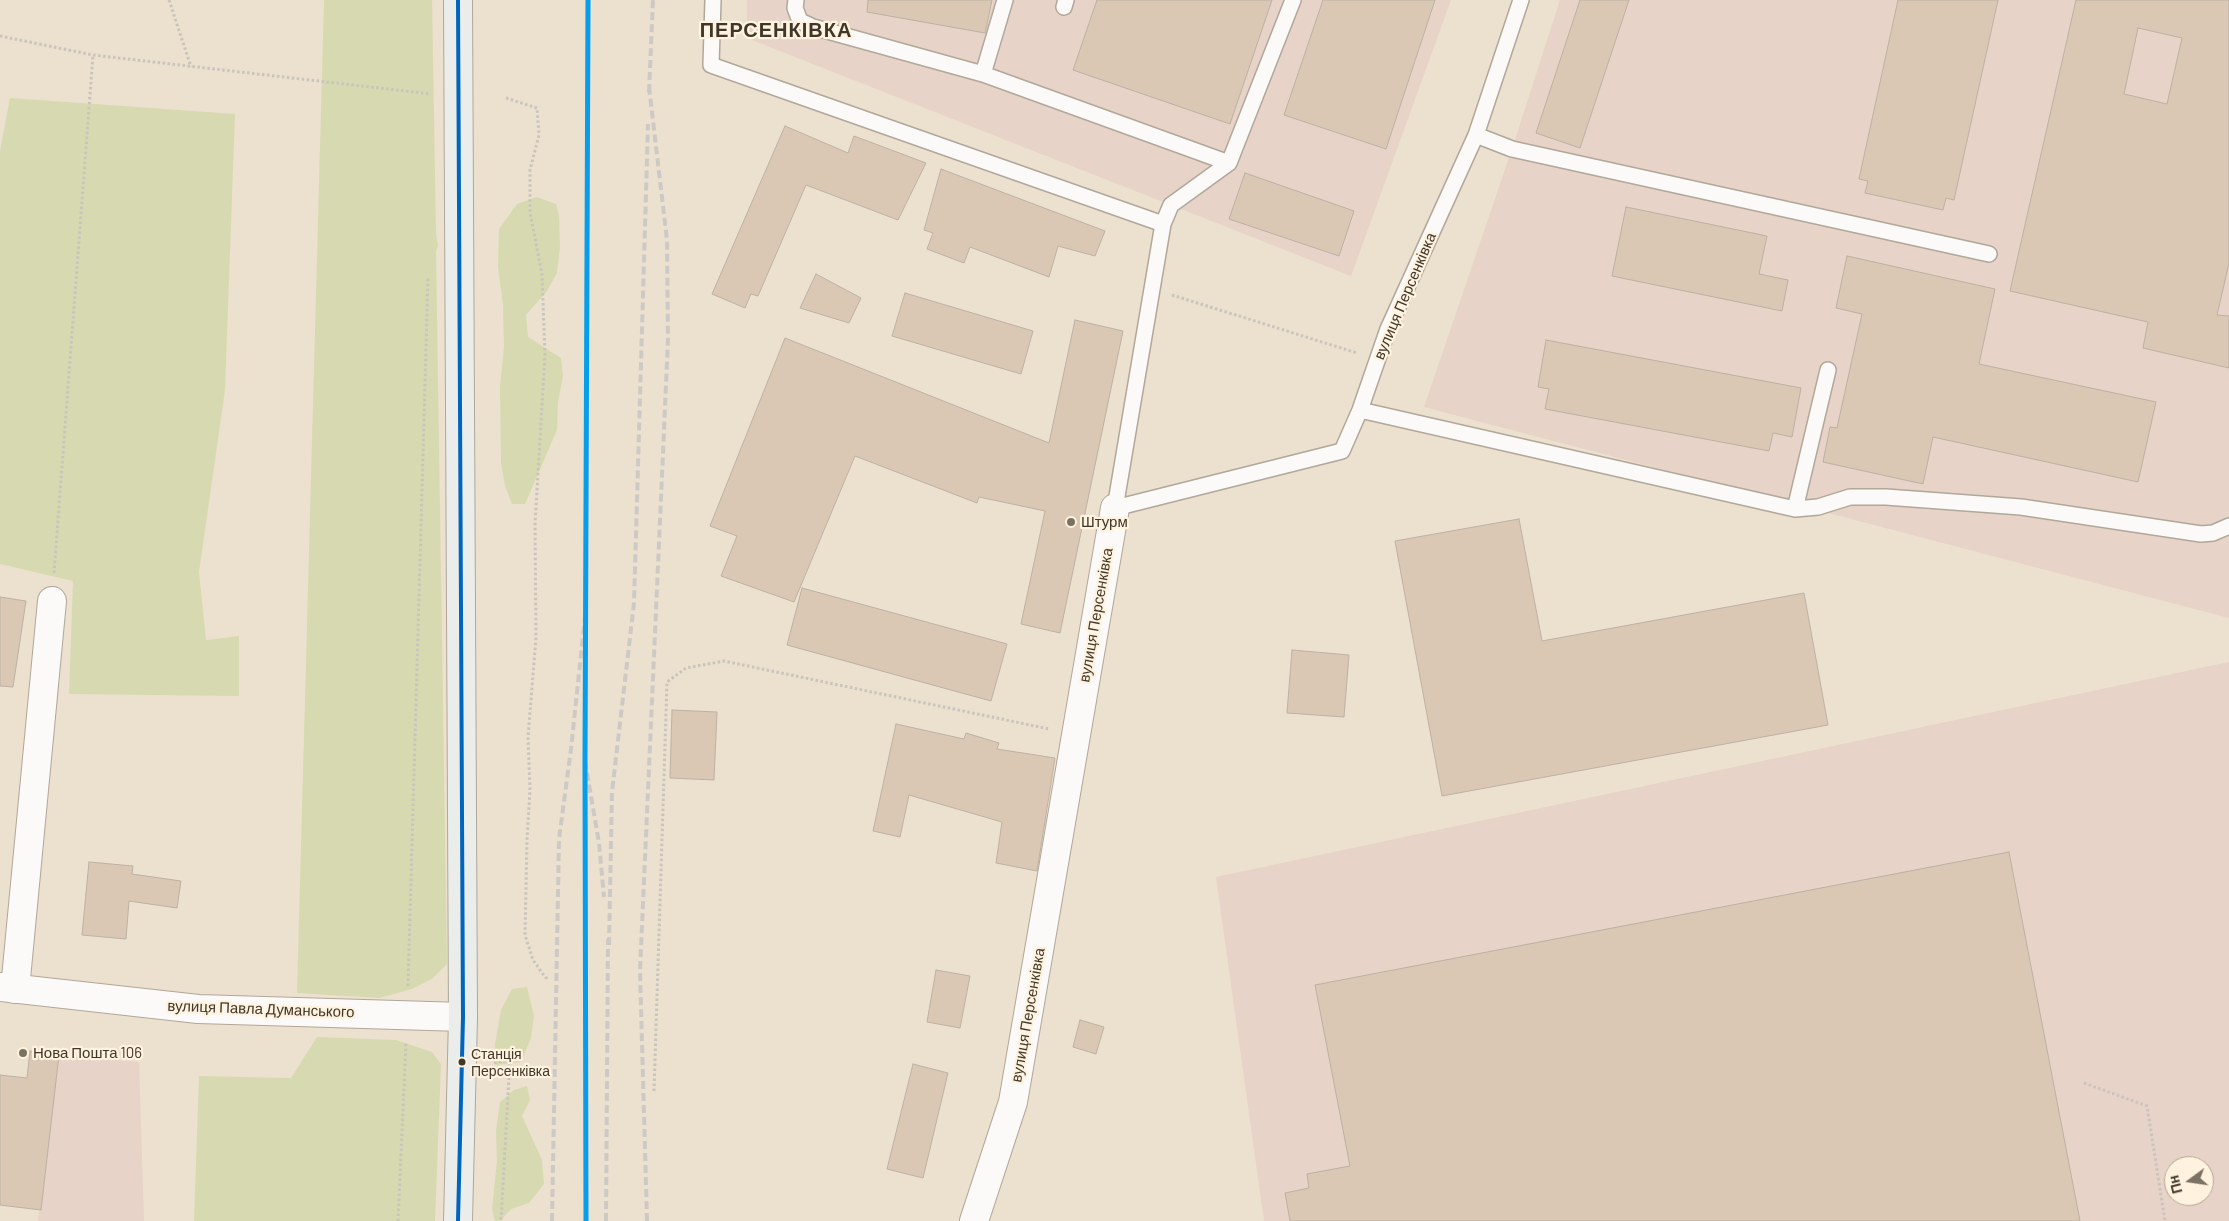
<!DOCTYPE html>
<meta charset="utf-8">
<style>
body{margin:0}
#map{position:relative;width:2229px;height:1221px;overflow:hidden;background:#ece0cf;font-family:Barlow,sans-serif}
canvas{display:block}
.north{position:absolute;left:2164px;top:1156px;width:50px;height:50px;box-sizing:border-box;background:#fff2de;border:1px solid #b3a796;border-radius:50%;rotate:256deg;font-size:14px;font-weight:700;line-height:20px;text-align:center;color:#40372a}
.north::after{content:'';display:block;margin:auto;width:18px;height:22px;background:#7c7264;clip-path:polygon(50% 0,100% 100%,50% 72%,0 100%)}
</style>
<div id="map">
<canvas width="2229" height="1221"></canvas>
<div class="north">Пн</div>
</div>
<script>
const ctx = document.querySelector('canvas').getContext('2d');
ctx.lineJoin = 'round';
function paint(path, color) {
  ctx.fillStyle = color;
  ctx.fill(path, 'evenodd');
}
function poly(rows) {
  const path = new Path2D();
  for (const r of rows) {
    path.moveTo(r[0], r[1]);
    for (let i = 2; i < r.length; i += 2) path.lineTo(r[i], r[i + 1]);
  }
  return path;
}
function stroke(path, color, width, dash) {
  ctx.strokeStyle = color;
  ctx.lineWidth = width;
  ctx.lineCap = dash ? 'butt' : 'round';
  ctx.setLineDash(dash || []);
  ctx.stroke(path);
}
function drawText(font, color, halo, rows, align = 'center') {
  ctx.font = font + ' Barlow,sans-serif';
  ctx.lineWidth = 4.5;
  ctx.setLineDash([]);
  ctx.textBaseline = 'middle';
  ctx.strokeStyle = halo;
  ctx.fillStyle = color;
  for (const [text, x, y, turn = 0] of rows) {
    ctx.save();
    ctx.translate(x, y);
    ctx.rotate((+turn || 0) * Math.PI / 180);
    ctx.textAlign = isNaN(turn) ? turn : align;
    if (halo) ctx.strokeText(text, 0, 0);
    ctx.fillText(text, 0, 0);
    ctx.restore();
  }
}
paint(poly([
 [747,0,1451,0,1351,276,747,38],
 [1560,0,2229,0,2229,618,1424,407,1512,149],
 [2229,662,2229,1221,1264,1221,1216,877],
 [2174,1166,2204,1166,2204,1196,2174,1196],
 [59,1055,139,1062,144,1221,38,1221]
]), '#e7d3c7');
paint(poly([
 [324,0,432,0,436,234,438,246,436,251,447,964,432,979,412,989,379,998,297,993],
 [10,98,235,114,225,390,199,572,206,640,239,636,239,696,69,694,73,581,0,564,0,151],
 [537,197,556,204,559,216,560,246,557,273,547,291,526,315,528,337,561,358,563,376,558,402,557,430,525,504,512,504,505,486,501,463,500,387,504,347,503,305,498,267,499,229,517,204],
 [527,987,534,1016,531,1038,521,1062,496,1065,495,1044,501,1010,512,989],
 [317,1037,396,1040,432,1052,441,1064,435,1221,194,1221,199,1076,291,1078],
 [527,1086,530,1100,522,1116,542,1160,544,1184,529,1203,511,1209,500,1221,495,1221,492,1209,497,1161,496,1131,500,1102,514,1090]
]), '#d7dab0');
const building = poly([
 [868,0,992,0,985,33,867,12,868,0],
 [1097,0,1272,0,1230,124,1073,70,1097,0],
 [1323,0,1435,0,1386,149,1284,115,1323,0],
 [1580,0,1629,0,1580,148,1536,133,1580,0],
 [1898,0,1998,0,1954,200,1946,198,1943,210,1865,193,1868,181,1859,179,1898,0],
 [2076,0,2229,0,2229,263,2217,315,2229,316,2229,368,2143,348,2148,322,2010,291,2076,0],
 [2138,28,2182,38,2167,104,2124,94,2138,28],
 [785,126,848,153,854,136,926,163,898,220,806,185,758,296,751,294,745,308,712,294,785,126],
 [941,169,1105,231,1095,256,1058,246,1049,277,970,247,964,263,927,249,933,233,924,230,941,169],
 [1245,173,1354,211,1339,256,1229,219,1245,173],
 [1626,207,1767,236,1759,274,1788,280,1782,311,1612,276,1626,207],
 [1847,256,1995,289,1979,364,2156,402,2138,482,1933,437,1923,484,1823,462,1830,427,1837,428,1862,314,1836,308,1847,256],
 [816,274,861,298,849,323,800,308,816,274],
 [905,293,1033,331,1021,374,892,336,905,293],
 [1075,320,1123,331,1060,633,1021,624,1045,511,979,497,977,503,855,456,794,602,721,576,737,536,710,526,785,338,1049,443,1075,320],
 [1546,340,1801,388,1792,437,1773,433,1769,451,1545,409,1549,389,1538,387,1546,340],
 [1519,519,1542,641,1804,593,1828,725,1442,796,1395,541,1519,519],
 [802,588,1007,644,991,701,787,645,802,588],
 [0,597,26,601,13,687,0,686,0,597],
 [1292,650,1349,655,1344,717,1287,713,1292,650],
 [672,710,717,712,714,780,670,778,672,710],
 [896,724,964,739,966,733,999,743,997,749,1055,758,1037,871,996,863,1002,822,909,795,900,837,873,831,896,724],
 [2009,852,2080,1221,1290,1221,1285,1193,1309,1188,1307,1174,1350,1166,1315,985,2009,852],
 [89,862,133,866,132,874,181,881,177,908,129,901,126,939,82,935,89,862],
 [936,970,970,976,960,1028,927,1022,936,970],
 [1080,1020,1104,1027,1096,1054,1073,1047,1080,1020],
 [30,1051,59,1055,41,1210,0,1205,0,1075,27,1078,30,1051],
 [913,1064,948,1073,923,1178,887,1169,913,1064]
]);
paint(building, '#dac8b4');
stroke(building, '#bcb1a4', 1);
const service = poly([
 [713,0,711,65,1163,224],
 [796,0,795,8,800,21,813,27,983,74,1229,163],
 [1293,0,1229,163,1171,205,1163,224,1115,508,1342,451,1360,410,1388,329,1476,135,1521,0],
 [1064,7,1066,0],
 [983,74,1005,0],
 [1476,135,1512,149,1989,254],
 [1360,410,1795,509,1828,370],
 [1795,509,1818,507,1850,497,1886,497,2021,507,2201,534,2213,533,2229,526]
]);
const minor = poly([
 [15,989,52,601],
 [974,1221,1013,1102,1115,508]
]);
const tertiary = poly([
 [0,987,198,1009,463,1017]
]);
const secondary = poly([
 [458,0,463,1017,458,1221]
]);
stroke(service, '#b1a79a', 18);
stroke(minor, '#b1a79a', 30);
stroke(tertiary, '#b1a79a', 30);
stroke(secondary, '#b1a79a', 30);
stroke(poly([
 [169,0,191,67],
 [0,36,93,55,431,94],
 [506,98,537,108,539,135,530,170,530,212,542,275,545,355,535,524,536,637,528,737,530,790,527,840,525,935,533,960,545,977,549,980],
 [1172,295,1357,353],
 [54,573,93,55],
 [408,986,428,278],
 [494,1063,510,1059,501,1221],
 [2084,1083,2147,1106,2165,1221],
 [654,1091,667,682,686,668,724,661,1049,729],
 [398,1221,406,1043]
]), '#c9c4bd', 3, [2.5, 2.5]);
stroke(service, '#fcfaf8', 15);
stroke(minor, '#fcfaf8', 28);
stroke(tertiary, '#fcfaf8', 28);
stroke(secondary, '#eaede9', 28);
stroke(poly([
 [649,92,653,0],
 [585,761,599,843,604,897],
 [609,945,612,792,634,603,648,124],
 [552,1221,559,839,571,749,586,607],
 [606,1221,608,939],
 [647,1221,640,971,668,340,667,240,649,87]
]), '#cdcac5', 4, [8, 4]);
stroke(poly([
 [458,0,463,1017,458,1221]
]), '#0065bd', 4);
stroke(poly([
 [586,1221,585,761,588,0]
]), '#069eea', 5);
for (const [x, y, r, color] of [
 [1071,522,5,"#7c7264"],
 [23,1053,5,"#7c7264"],
 [462,1062,4.5,"#40372a"]
]) {
  const dot = new Path2D();
  dot.arc(x, y, r, 0, 2 * Math.PI);
  ctx.fillStyle = color;
  ctx.fill(dot);
  stroke(dot, '#fff2de', 2);
}
drawText('14px', '#40372a', '#fff2de', [
 ["Станція",471,1054],
 ["Персенківка",471,1071]
], 'left');
drawText('15px', '#40372a', '#fff2de', [
 ["вулиця Персенківка",1405,296,-67],
 ["вулиця Персенківка",1096,615,-80],
 ["вулиця Павла Думанського",261,1009,2],
 ["вулиця Персенківка",1028,1015,-80]
]);
drawText('15px', '#40372a', '#fff2de', [
 ["Штурм",1081,522],
 ["Нова Пошта 106",33,1053]
], 'left');
ctx.letterSpacing = '1px';
drawText('bold 20px', '#40372a', '#fff2de', [
 ["ПЕРСЕНКІВКА",776,30]
]);
ctx.letterSpacing = '0px';
</script>
